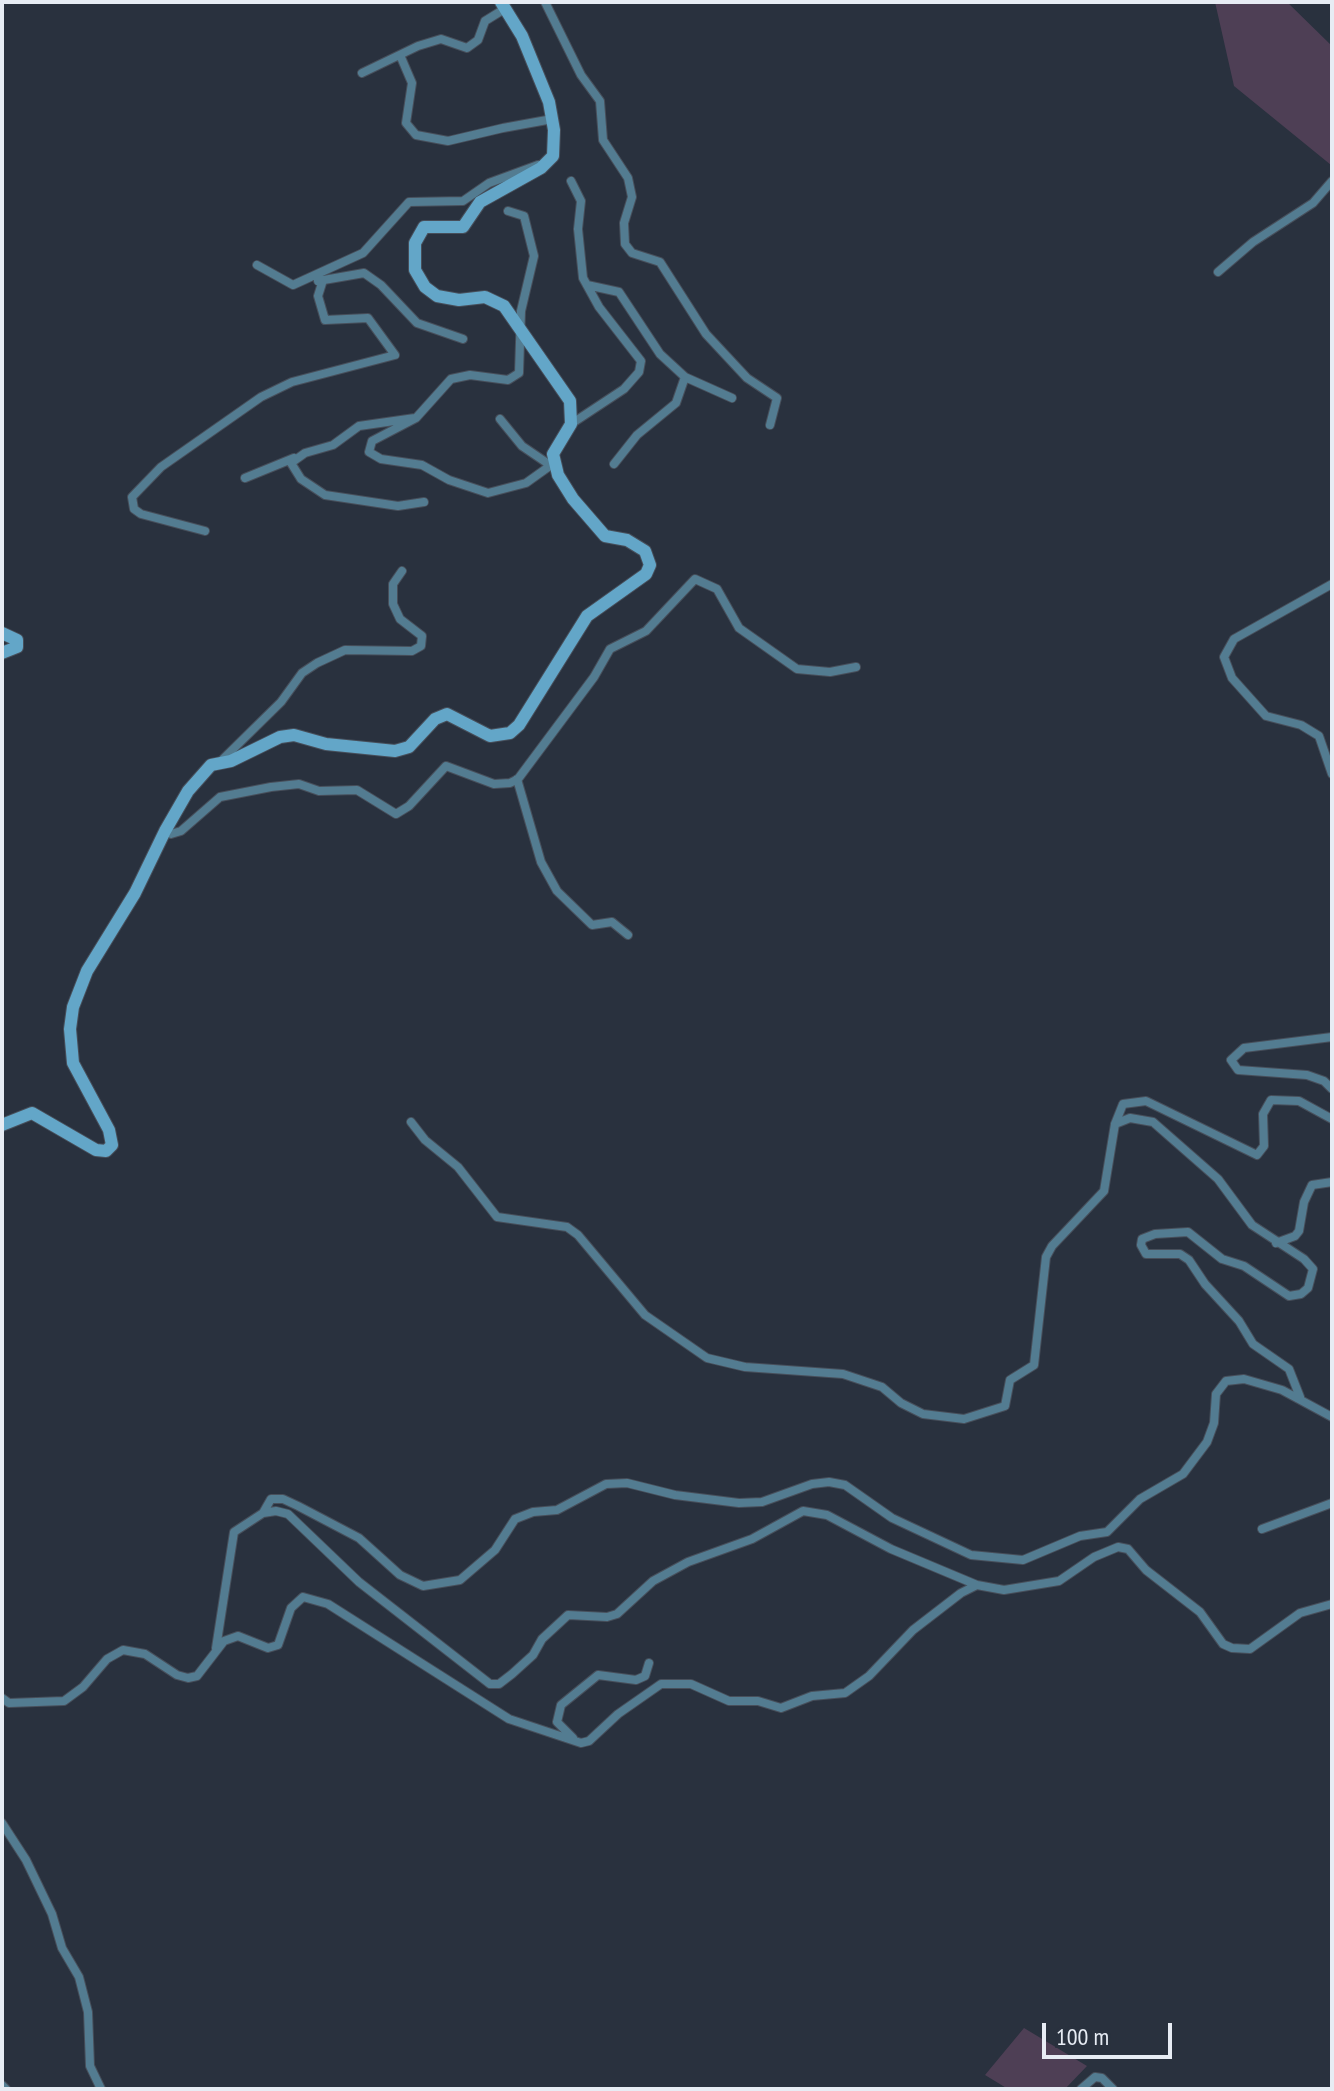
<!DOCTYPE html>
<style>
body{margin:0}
#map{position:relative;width:1334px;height:2091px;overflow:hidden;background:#29313e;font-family:"PT Sans Narrow",sans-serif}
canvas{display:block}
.frame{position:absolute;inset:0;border:4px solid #e7ecf4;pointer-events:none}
.scale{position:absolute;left:1042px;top:2023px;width:130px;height:36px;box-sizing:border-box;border:4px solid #e7ecf4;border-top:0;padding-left:10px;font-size:24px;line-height:28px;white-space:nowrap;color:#e7ecf4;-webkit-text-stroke:6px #29313e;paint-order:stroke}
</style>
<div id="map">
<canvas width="1334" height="2091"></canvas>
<div class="frame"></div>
<div class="scale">100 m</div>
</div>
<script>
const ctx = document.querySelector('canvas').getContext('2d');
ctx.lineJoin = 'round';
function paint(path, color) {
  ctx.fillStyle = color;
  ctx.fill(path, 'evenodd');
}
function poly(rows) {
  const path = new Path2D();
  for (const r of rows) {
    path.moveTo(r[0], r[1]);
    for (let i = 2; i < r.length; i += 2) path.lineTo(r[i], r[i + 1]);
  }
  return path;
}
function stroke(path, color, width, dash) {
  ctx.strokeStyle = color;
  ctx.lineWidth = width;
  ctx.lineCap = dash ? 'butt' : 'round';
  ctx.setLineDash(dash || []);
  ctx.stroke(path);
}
paint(poly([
 [1215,2,1287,2,1332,46,1331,165,1234,86],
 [1024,2028,1087,2066,1065,2089,1008,2089,985,2075]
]), '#4e3f55');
const street = poly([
 [545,2,581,75,600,101,603,140,628,178,632,197,624,223,625,244,632,253,660,262,706,334,747,378,777,398,770,425],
 [400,55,412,83,406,123,416,135,448,141,503,128,547,120,553,122],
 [362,73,418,46,441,39,467,48,478,40,485,21,506,8],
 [508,211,524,216,534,256,521,311,519,373,508,380,470,375,451,379,416,418,372,441,369,452,381,459,422,465,449,480,488,493,526,483,554,463],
 [257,265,293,285,363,253,409,202,463,201,489,183,538,165],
 [1218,272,1253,242,1313,203,1332,181],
 [318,281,364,273,381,285,417,323,463,339],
 [587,285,619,292,660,354,685,377,732,398],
 [415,418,359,426,333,445,305,453,291,463,301,479,325,495,398,506,424,502],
 [500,419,522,446,550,465],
 [571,424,624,389,639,372,641,361,599,307,583,278,578,229,581,201,571,181],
 [614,464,637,435,676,403,685,377],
 [245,478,294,458],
 [205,531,141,514,134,509,132,497,161,467,261,397,292,382,395,355,368,318,325,320,318,296,323,280],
 [1332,584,1234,639,1224,657,1232,678,1266,716,1301,725,1319,736,1332,774],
 [223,759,281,702,302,673,317,663,345,650,412,651,421,646,422,636,400,619,393,604,393,584,402,571],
 [517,779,541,862,557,891,592,925,612,922,628,935],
 [165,831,171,834,181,831,220,797,271,787,299,784,319,791,357,790,396,814,409,806,446,766,494,784,510,783,518,779,594,677,610,649,646,631,695,579,717,589,739,628,797,669,830,672,856,667],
 [1332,1037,1244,1048,1231,1060,1238,1070,1307,1075,1324,1081,1332,1089],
 [411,1122,425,1140,458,1167,497,1217,567,1227,578,1235,645,1315,707,1358,745,1367,843,1374,882,1387,901,1403,923,1414,964,1419,1005,1406,1010,1380,1034,1365,1046,1257,1052,1246,1104,1191,1115,1124,1123,1104,1146,1101,1257,1155,1264,1146,1263,1114,1271,1100,1299,1101,1332,1119],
 [1115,1124,1130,1118,1153,1122,1218,1179,1252,1225,1304,1259,1313,1269,1308,1288,1301,1294,1289,1296,1244,1266,1222,1259,1188,1232,1155,1234,1142,1239,1141,1245,1146,1254,1180,1254,1189,1260,1205,1284,1239,1321,1253,1344,1289,1369,1300,1397],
 [1276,1243,1295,1236,1299,1231,1304,1202,1312,1185,1332,1182],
 [263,1513,271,1499,283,1499,298,1506,359,1538,400,1575,423,1586,460,1580,495,1550,515,1519,533,1512,557,1510,606,1484,627,1483,675,1495,739,1503,762,1502,812,1484,829,1482,845,1485,892,1518,971,1555,1023,1560,1080,1536,1107,1532,1140,1499,1183,1474,1207,1442,1214,1423,1216,1394,1226,1381,1244,1379,1282,1390,1332,1417],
 [1262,1529,1332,1503],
 [216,1648,234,1532,263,1513,276,1511,288,1514,359,1582,490,1684,499,1684,512,1674,533,1655,542,1639,568,1615,607,1617,617,1614,653,1581,688,1562,752,1539,803,1511,827,1515,891,1549,977,1585],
 [2,1698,9,1703,64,1701,83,1687,107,1659,123,1650,145,1654,177,1675,188,1678,197,1676,224,1641,238,1636,268,1648,278,1645,291,1608,303,1597,328,1604,509,1719,581,1743,589,1741,618,1714,661,1684,691,1684,729,1701,758,1701,781,1708,812,1696,845,1693,869,1676,913,1630,961,1593,977,1585,1004,1590,1059,1581,1094,1557,1118,1547,1128,1549,1146,1570,1200,1612,1223,1644,1232,1648,1250,1649,1300,1613,1332,1604],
 [573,1738,557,1722,561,1705,598,1675,636,1680,645,1676,649,1663],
 [2,1823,26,1860,52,1914,62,1948,79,1977,88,2012,90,2066,101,2089],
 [2,2085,6,2089],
 [1081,2089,1095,2077,1102,2078,1113,2089]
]);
const secondary = poly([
 [2,633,17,640,17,647,2,653],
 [2,1125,32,1113,96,1150,106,1151,112,1145,109,1130,73,1063,70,1029,73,1007,87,971,135,893,165,831,188,791,211,765,231,761,280,737,294,735,326,744,395,751,409,747,435,719,447,714,490,736,510,733,519,725,587,616,646,574,650,565,645,551,627,540,605,536,573,499,558,475,553,454,571,424,570,401,504,306,485,297,459,300,437,296,425,287,415,270,415,243,424,227,463,227,480,202,541,168,553,156,554,130,549,102,522,36,501,2]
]);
stroke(street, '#474f5b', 10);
stroke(secondary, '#474f5b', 14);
stroke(street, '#537c91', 8);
stroke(secondary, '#63a6c8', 12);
</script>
